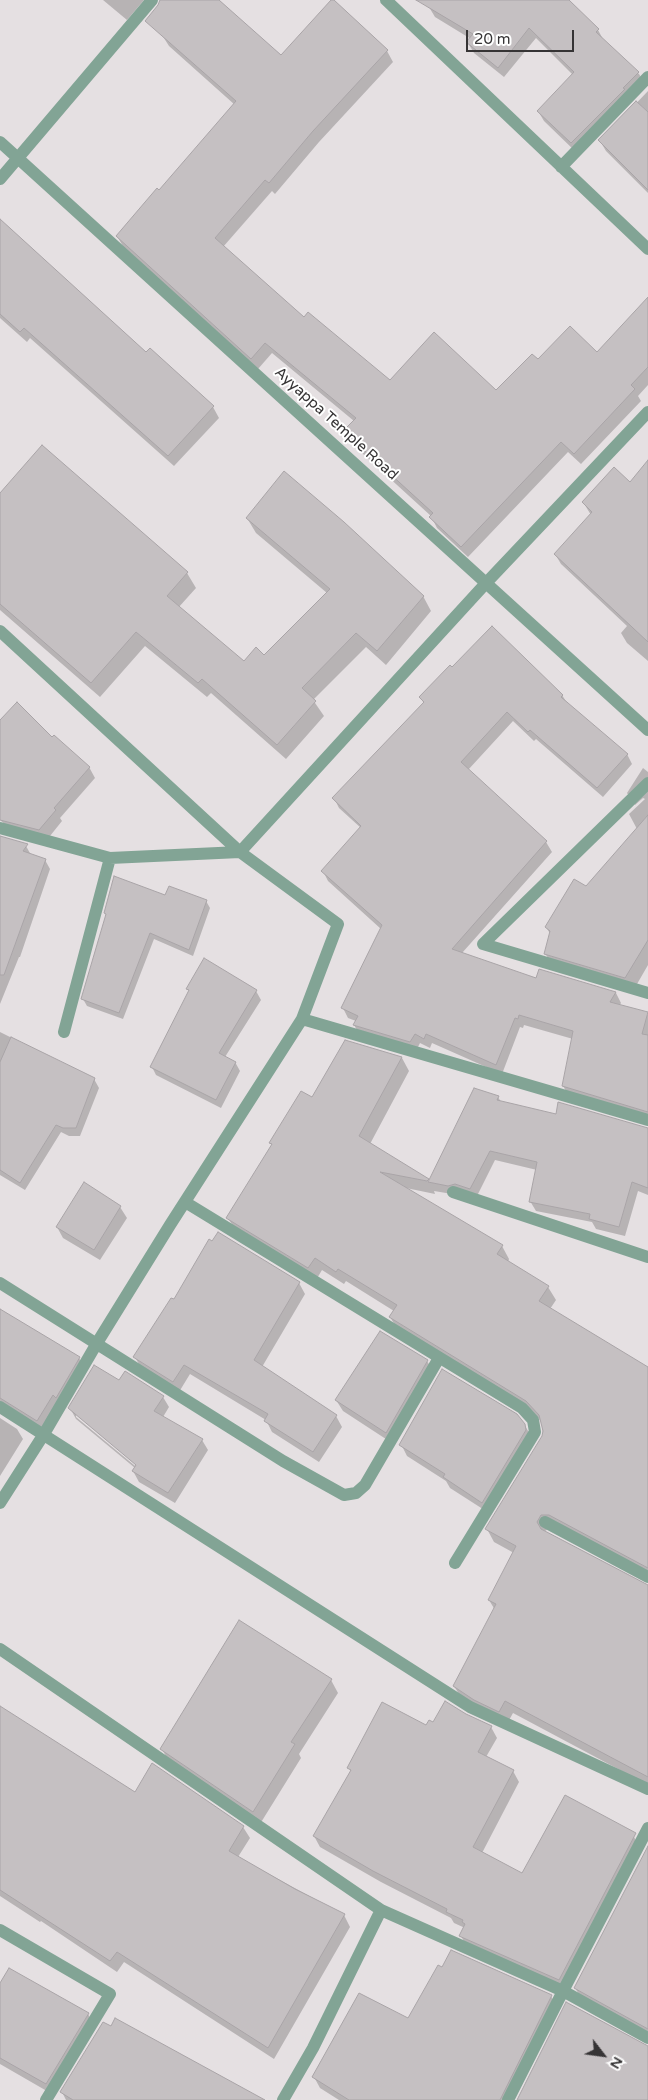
<!DOCTYPE html>
<style>
body{margin:0}
#map{position:relative;width:648px;height:2100px;overflow:hidden;background:#e5e0e2;font-family:"Varela Round",sans-serif}
canvas{display:block}
.north{position:absolute;left:578px;top:2030px;width:50px;height:50px;-webkit-text-stroke:4px #fff;paint-order:stroke;rotate:120deg;font-size:14px;font-weight:700;line-height:20px;text-align:center;color:#363435}
.north::after{content:'';display:block;margin:auto;width:18px;height:22px;background:#363435;clip-path:polygon(50% 0,100% 100%,50% 72%,0 100%)}
.scale{position:absolute;left:466px;top:30px;width:108px;height:22px;box-sizing:border-box;border:2px solid #363435;border-top:0;padding-left:6px;font-size:15px;line-height:18px;white-space:nowrap;color:#363435;-webkit-text-stroke:4px #fff;paint-order:stroke}
</style>
<div id="map">
<canvas width="648" height="2100"></canvas>
<div class="north">N</div>
<div class="scale">20 m</div>
</div>
<script>
const ctx = document.querySelector('canvas').getContext('2d');
ctx.lineJoin = 'round';
function paint(path, color) {
  ctx.fillStyle = color;
  ctx.fill(path, 'evenodd');
}
function poly(rows) {
  const path = new Path2D();
  for (const r of rows) {
    path.moveTo(r[0], r[1]);
    for (let i = 2; i < r.length; i += 2) path.lineTo(r[i], r[i + 1]);
  }
  return path;
}
function stroke(path, color, width, dash) {
  ctx.strokeStyle = color;
  ctx.lineWidth = width;
  ctx.lineCap = dash ? 'butt' : 'round';
  ctx.setLineDash(dash || []);
  ctx.stroke(path);
}
function drawText(font, color, halo, rows, align = 'center') {
  ctx.font = font + ' "Varela Round",sans-serif';
  ctx.lineWidth = 4;
  ctx.setLineDash([]);
  ctx.textBaseline = 'middle';
  ctx.strokeStyle = halo;
  ctx.fillStyle = color;
  for (const [text, x, y, turn = 0] of rows) {
    ctx.save();
    ctx.translate(x, y);
    ctx.rotate((+turn || 0) * Math.PI / 180);
    ctx.textAlign = isNaN(turn) ? turn : align;
    if (halo) ctx.strokeText(text, 0, 0);
    ctx.fillText(text, 0, 0);
    ctx.restore();
  }
}
paint(poly([
 [103,0,144,0,127,20],
 [193,0,218,0,281,57,387,51,393,62,319,142,275,194,272,191,223,247,304,319,390,382,496,392,538,361,597,354,648,321,648,385,638,396,641,401,581,464,568,452,468,557,437,528,431,516,351,443,344,431,354,421,272,353,258,369,124,248,117,236,160,192,235,105,169,46,162,35],
 [433,0,568,0,598,30,604,41,639,74,645,84,577,153,544,121,538,111,573,75,536,38,504,77,474,53,468,43,471,39,435,17,429,7],
 [648,91,648,193,606,151,600,141],
 [0,221,147,354,213,407,219,418,174,466,30,338,27,342,0,318],
 [648,462,648,661,627,643,621,633,627,626,561,564,555,554,591,515,583,502,630,483],
 [0,495,187,573,196,588,178,608,244,662,264,656,327,593,256,533,247,518,423,596,431,611,386,665,366,647,313,700,324,716,286,759,211,693,207,697,145,646,100,697,0,610],
 [562,695,567,703,627,754,632,764,603,797,536,739,534,741,513,721,468,770,546,842,552,852,462,953,537,980,540,971,616,993,621,1003,619,1006,648,1015,648,1119,569,1096,563,1086,573,1039,524,1025,523,1028,520,1027,502,1074,432,1043,430,1048,420,1043,416,1051,360,1035,354,1025,356,1021,348,1018,343,1008,381,929,328,881,323,871,361,828,339,808,334,798,424,704,421,698],
 [0,722,53,738,89,767,95,778,60,818,62,821,46,841,14,832,0,820],
 [643,768,648,772,648,965,633,991,553,967,545,953,551,935,546,927,586,887,637,829,629,814,645,799,643,798,635,805,627,793],
 [0,839,26,846,31,855,45,860,50,869,20,957,19,957,0,1004],
 [166,896,206,901,210,908,193,956,154,939,123,1019,87,1006,83,999,107,915,105,913],
 [188,989,256,991,261,1000,225,1057,235,1062,240,1071,221,1108,156,1075,152,1067,190,992],
 [0,1032,94,1079,99,1088,80,1136,69,1136,61,1132,25,1190,0,1175],
 [345,1041,402,1058,409,1071,370,1144,429,1182,498,1097,501,1102,557,1116,648,1129,648,1195,638,1191,625,1236,596,1229,592,1222,536,1211,530,1201,537,1170,495,1160,476,1198,434,1191,435,1194,406,1188,502,1246,509,1259,508,1262,548,1287,556,1300,550,1309,648,1368,648,1576,549,1528,544,1532,648,1586,648,1785,513,1713,507,1724,462,1699,454,1686,495,1610,489,1600,514,1553,494,1542,487,1529,543,1437,542,1423,535,1414,398,1330,390,1317,394,1311,346,1281,344,1284,322,1270,316,1280,236,1231,228,1218,272,1146,271,1143,313,1099],
 [84,1184,120,1207,127,1218,100,1260,63,1238,57,1227],
 [299,1283,305,1294,262,1367,336,1416,342,1427,319,1462,272,1432,266,1420,190,1374,179,1392,141,1368,135,1357,174,1301],
 [0,1319,79,1358,85,1368,44,1431,0,1413],
 [380,1332,427,1361,434,1372,392,1443,343,1411,336,1400],
 [119,1382,163,1397,169,1407,163,1417,202,1440,208,1450,175,1503,139,1482,133,1471,135,1468,76,1419,70,1408],
 [76,1413,141,1468,140,1470,76,1417],
 [0,1418,17,1429,23,1439,0,1476],
 [524,1424,531,1436,489,1513,450,1488,446,1481,407,1456,401,1444],
 [331,1680,338,1693,299,1754,301,1758,260,1824,169,1762,162,1749],
 [0,1708,136,1794,243,1827,250,1838,238,1857,344,1915,350,1927,274,2059,124,1962,117,1972,41,1921,40,1922,0,1896],
 [466,1715,491,1727,497,1738,486,1757,513,1771,519,1782,482,1853,522,1875,634,1837,640,1848,565,1990,467,1947,461,1936,465,1928,454,1923,451,1918,381,1882,320,1847,314,1836,351,1772,349,1768,427,1726],
 [648,1848,648,2036,582,1999,575,1988],
 [0,1985,88,2014,94,2025,52,2094,0,2064],
 [551,1996,557,2007,511,2100,339,2100,320,2088,314,2077,409,2020],
 [62,2092,249,2100,66,2100]
]), '#0003');
const building = poly([
 [160,0,219,0,281,55,331,0,334,0,388,50,313,131,269,183,265,180,215,238,304,317,308,312,390,380,434,332,496,390,532,354,538,359,570,326,597,352,648,297,648,367,631,385,635,389,574,454,561,442,461,547,429,517,433,513,343,431,356,418,265,343,251,359,116,236,157,188,159,190,236,101,145,21,158,5,160,0],
 [416,0,569,0,599,29,596,32,639,72,623,88,625,89,571,143,537,111,574,72,529,28,498,68,466,42,473,34,416,0],
 [636,101,648,112,648,190,598,140,636,101],
 [0,219,146,352,150,348,214,406,168,456,24,328,20,332,0,314,0,219],
 [42,445,188,572,167,596,244,661,256,647,264,655,330,589,246,518,284,471,344,522,424,596,377,651,356,633,302,688,316,701,277,745,202,679,198,683,136,632,91,683,0,604,0,493,42,445],
 [648,460,648,642,554,554,592,512,582,502,614,467,630,482,648,460],
 [492,626,563,695,561,697,628,754,597,788,530,730,528,732,507,712,461,762,547,841,452,949,536,978,539,969,616,992,610,1002,648,1012,642,1034,648,1035,648,1112,562,1086,573,1031,519,1015,518,1019,515,1018,496,1065,426,1034,424,1039,415,1034,410,1042,353,1025,358,1016,341,1008,382,925,321,871,361,826,332,798,424,702,419,697,450,665,452,667,492,626],
 [17,702,52,737,54,735,90,767,54,808,56,810,39,830,0,820,0,720,17,702],
 [648,815,648,940,625,978,544,954,550,931,545,927,574,879,586,886,648,815],
 [0,836,28,844,23,851,46,859,4,975,0,975,0,836],
 [114,876,165,895,169,886,207,900,189,950,150,933,119,1013,81,999,106,914,104,913,114,876],
 [204,958,257,990,219,1053,236,1062,216,1100,150,1067,189,990,186,989,204,958],
 [11,1037,95,1078,76,1128,63,1128,56,1125,20,1183,0,1170,0,1062,11,1037],
 [345,1040,402,1057,359,1136,429,1179,427,1181,380,1172,503,1245,497,1254,549,1286,539,1301,648,1367,648,1568,549,1515,541,1515,537,1522,541,1529,648,1585,648,1777,505,1701,499,1712,474,1700,453,1686,496,1604,488,1600,516,1546,485,1529,542,1436,543,1431,539,1415,526,1401,389,1317,397,1305,338,1269,336,1272,315,1258,308,1268,226,1218,272,1144,269,1143,301,1091,312,1097,345,1040],
 [474,1088,499,1096,497,1100,556,1114,558,1102,648,1128,648,1188,632,1182,619,1227,589,1219,590,1214,529,1202,537,1162,490,1151,470,1189,455,1184,448,1186,428,1182,474,1088],
 [84,1182,121,1206,94,1250,56,1227,84,1182],
 [218,1232,300,1282,254,1360,337,1415,313,1452,264,1421,268,1414,184,1365,173,1382,133,1357,171,1298,174,1299,209,1239,212,1241,218,1232],
 [0,1309,80,1357,56,1398,53,1395,37,1421,0,1398,0,1309],
 [380,1331,428,1360,386,1433,335,1400,380,1331],
 [94,1365,119,1380,125,1371,164,1396,154,1411,203,1439,168,1493,132,1471,136,1465,68,1408,94,1365],
 [442,1369,517,1414,525,1424,526,1430,482,1503,443,1477,445,1474,399,1445,442,1369],
 [239,1620,332,1679,291,1742,295,1744,253,1812,160,1749,239,1620],
 [445,1701,466,1714,492,1726,478,1752,514,1770,473,1847,522,1873,565,1795,636,1833,559,1980,459,1936,465,1924,462,1922,463,1920,446,1912,447,1909,373,1871,313,1836,351,1770,347,1768,382,1702,426,1725,429,1720,433,1722,445,1701],
 [0,1706,135,1792,152,1763,244,1826,229,1851,295,1889,345,1914,268,2048,117,1952,110,1961,0,1890,0,1706],
 [648,1846,648,2029,574,1988,648,1846],
 [451,1950,552,1995,500,2100,349,2100,312,2077,359,1993,408,2018,438,1965,442,1967,451,1950],
 [9,1968,89,2013,46,2084,0,2058,0,1983,9,1968],
 [566,2002,648,2046,648,2100,517,2100,566,2002],
 [115,2018,265,2100,73,2100,60,2092,103,2022,111,2026,115,2018]
]);
paint(building, '#c5c0c2');
stroke(building, '#a9a4a7', 1);
stroke(poly([
 [386,0,648,249],
 [0,142,648,730],
 [561,167,648,77],
 [0,179,152,0],
 [0,631,240,852],
 [648,783,483,944,648,993],
 [0,828,110,858,240,852],
 [302,1019,648,1120],
 [64,1032,110,858],
 [453,1192,648,1257],
 [185,1202,522,1408,533,1420,535,1432,455,1563],
 [0,1283,283,1461,344,1495,356,1493,365,1485,439,1358],
 [0,1407,470,1707,648,1789],
 [0,1503,44,1434,97,1343,170,1225,302,1019,338,924,240,852,487,582,648,412],
 [545,1522,648,1577],
 [0,1649,381,1910,563,1991,648,2038],
 [0,1930,110,1994,46,2100],
 [283,2100,313,2048,381,1910],
 [508,2100,563,1991,648,1828]
]), '#82a495', 12);
drawText('15px', '#363435', '#fff', [
 ["Ayyappa Temple Road",336,424,42]
]);
</script>
